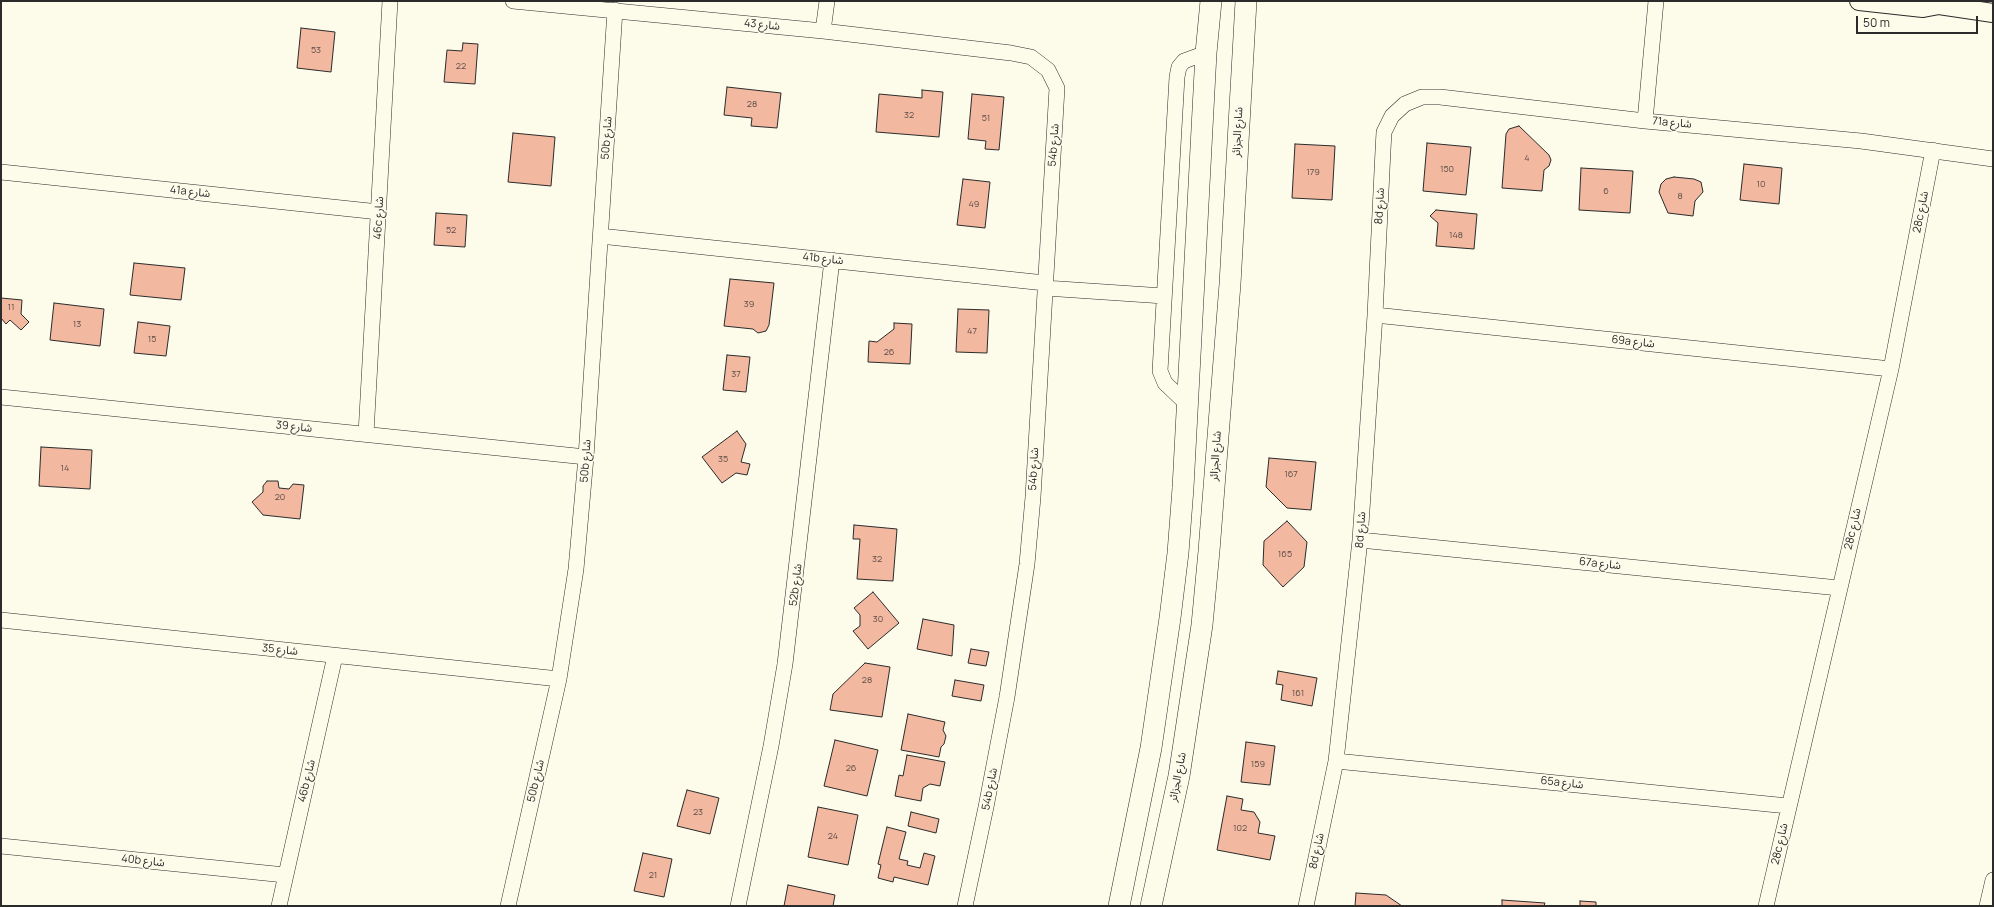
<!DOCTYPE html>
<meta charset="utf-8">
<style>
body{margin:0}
#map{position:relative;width:1994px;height:907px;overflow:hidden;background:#fdfbea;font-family:Manrope,sans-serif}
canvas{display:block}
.frame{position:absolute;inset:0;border:2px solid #2b2b2b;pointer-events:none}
.scale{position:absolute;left:1856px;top:16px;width:122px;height:18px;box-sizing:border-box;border:2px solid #2b2b2b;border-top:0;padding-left:5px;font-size:12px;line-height:14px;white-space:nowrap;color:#2b2b2b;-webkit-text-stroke:3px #fdfbea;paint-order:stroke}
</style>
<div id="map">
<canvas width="1994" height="907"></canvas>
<div class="frame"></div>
<div class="scale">50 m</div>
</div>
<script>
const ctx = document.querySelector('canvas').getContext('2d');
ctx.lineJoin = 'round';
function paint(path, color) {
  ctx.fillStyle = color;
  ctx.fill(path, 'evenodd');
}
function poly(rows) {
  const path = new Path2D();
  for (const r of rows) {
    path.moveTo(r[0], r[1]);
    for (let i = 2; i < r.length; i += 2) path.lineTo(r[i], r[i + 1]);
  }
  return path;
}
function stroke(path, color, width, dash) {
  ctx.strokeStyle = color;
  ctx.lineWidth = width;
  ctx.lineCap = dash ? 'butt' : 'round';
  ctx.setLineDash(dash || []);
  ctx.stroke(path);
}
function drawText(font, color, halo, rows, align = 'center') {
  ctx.font = font + ' Manrope,"Noto Sans Arabic",sans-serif';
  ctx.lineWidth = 3;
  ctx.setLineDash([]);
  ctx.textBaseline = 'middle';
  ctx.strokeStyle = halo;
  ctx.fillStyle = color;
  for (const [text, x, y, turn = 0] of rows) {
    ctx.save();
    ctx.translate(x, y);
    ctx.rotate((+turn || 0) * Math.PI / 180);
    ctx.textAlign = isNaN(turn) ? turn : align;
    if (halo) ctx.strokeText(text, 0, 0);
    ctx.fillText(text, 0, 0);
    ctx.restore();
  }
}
const building = poly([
 [301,28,335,32,331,72,297,68,301,28],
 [463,43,478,44,475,84,444,82,447,50,462,51,463,43],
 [727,87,781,93,777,128,751,126,752,118,724,115,727,87],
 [922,90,943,92,939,137,876,132,879,94,922,98,922,90],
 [972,94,1004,97,999,150,985,149,986,141,968,139,972,94],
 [1519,126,1549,155,1551,160,1549,166,1544,170,1542,191,1502,188,1506,134,1509,129,1519,126],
 [513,133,555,137,551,186,508,182,513,133],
 [1427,143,1471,147,1466,195,1423,191,1427,143],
 [1295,144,1335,146,1332,200,1292,198,1295,144],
 [1744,164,1782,168,1779,204,1740,200,1744,164],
 [1581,168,1633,171,1630,213,1579,210,1581,168],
 [1674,177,1694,179,1701,182,1703,192,1695,201,1693,216,1668,213,1659,192,1661,184,1666,179,1674,177],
 [963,179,990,182,985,228,957,225,963,179],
 [1436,210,1477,214,1474,249,1436,246,1438,223,1430,216,1436,210],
 [436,213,467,215,465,247,434,245,436,213],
 [134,263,185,268,181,300,130,295,134,263],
 [730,279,774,283,769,325,766,331,758,333,753,329,724,326,730,279],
 [1,298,22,300,21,314,29,322,21,330,10,320,6,324,1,318,1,298],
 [54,303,104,309,100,346,50,340,54,303],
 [958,309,989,310,987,353,956,352,958,309],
 [138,322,170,326,166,356,134,353,138,322],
 [894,323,912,324,910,364,868,362,869,341,877,342,894,329,894,323],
 [727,355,750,357,746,392,723,390,727,355],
 [737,431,746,444,741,462,750,464,747,475,736,473,722,483,702,457,737,431],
 [41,447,92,450,90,489,39,486,41,447],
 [1269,458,1316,462,1311,510,1287,508,1266,487,1269,458],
 [267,481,278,481,279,488,289,489,293,484,304,485,300,519,263,515,252,502,263,492,263,486,267,481],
 [1287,521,1307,542,1304,567,1283,587,1263,565,1264,541,1287,521],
 [854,525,897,529,893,581,857,579,860,539,853,539,854,525],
 [873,592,899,623,868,649,853,631,860,626,860,615,854,608,873,592],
 [923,619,954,625,952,656,917,649,923,619],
 [971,649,989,652,986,666,968,663,971,649],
 [865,663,890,667,882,717,830,710,833,694,865,663],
 [1278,671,1317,678,1312,706,1281,700,1283,685,1276,684,1278,671],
 [955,680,984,685,981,701,952,696,955,680],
 [908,714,945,722,943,730,946,736,944,744,941,747,939,757,901,750,908,714],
 [835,740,878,750,867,796,824,786,835,740],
 [1246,742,1275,746,1270,785,1241,782,1246,742],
 [907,755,945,762,940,786,930,784,923,788,921,801,895,796,899,775,903,776,907,755],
 [687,790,719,798,710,834,677,826,687,790],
 [1227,796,1243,799,1241,810,1254,812,1260,822,1258,833,1275,836,1270,860,1217,850,1227,796],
 [818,807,858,815,848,865,808,857,818,807],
 [911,812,939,819,936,833,908,826,911,812],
 [887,827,906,832,899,859,908,861,907,865,920,868,924,853,935,856,928,885,894,877,893,882,878,878,881,865,878,864,887,827],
 [643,853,672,859,664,897,634,891,643,853],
 [788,885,835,895,833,906,784,906,788,885],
 [1356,893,1386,895,1402,906,1355,906,1356,893],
 [1502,900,1545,903,1544,906,1502,906,1502,900],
 [1580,901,1596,902,1596,906,1580,906,1580,901]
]);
paint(building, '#f2b8a0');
stroke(building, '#2b2b2b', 1);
const minor = poly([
 [513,1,823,31,1011,53,1031,57,1048,70,1057,88,1033,497,1027,564,1007,697,986,807,965,906],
 [823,31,827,1],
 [1645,121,1656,1],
 [1,172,379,212],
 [600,236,1045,283],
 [1045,288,1164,296],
 [1375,315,1891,369],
 [1,397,586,457],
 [1188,405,1165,383,1160,371,1177,77,1179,67,1184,61,1206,53],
 [366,434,390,1],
 [1360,540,1839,588],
 [1,620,559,679],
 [1336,761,1788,806],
 [1,846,285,875],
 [279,906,335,656],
 [508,906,559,679,576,569,586,457,615,10],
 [738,906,771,746,785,664,832,260],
 [1306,906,1336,761,1360,540,1375,315,1383,150,1384,132,1392,116,1405,104,1422,97,1440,97,1645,121,1861,141,1993,159],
 [1766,906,1891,369,1933,150],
 [1987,906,1993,880]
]);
const tertiary = poly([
 [1859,1,1923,8,1939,5,1993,13]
]);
const secondary = poly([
 [1119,906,1151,748,1170,618,1178,553,1183,488,1206,53,1211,1],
 [1151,906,1179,776,1202,625,1209,551,1230,284,1246,1]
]);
stroke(minor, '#2b2b2b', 16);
stroke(tertiary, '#2b2b2b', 20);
stroke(secondary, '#2b2b2b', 22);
stroke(minor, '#fdfbea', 15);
stroke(tertiary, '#fdfbea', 18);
stroke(secondary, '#fdfbea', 21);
drawText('9px', '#5d4e48', null, [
 ["53",316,50],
 ["22",461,66],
 ["28",752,104],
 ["32",909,115],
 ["51",986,118],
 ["4",1527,158],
 ["150",1447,169],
 ["179",1313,172],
 ["10",1761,184],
 ["6",1606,191],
 ["8",1680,196],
 ["49",974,204],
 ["52",451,230],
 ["148",1456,235],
 ["39",749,304],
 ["11",11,307],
 ["13",77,324],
 ["47",972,331],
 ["15",152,339],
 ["26",889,352],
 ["37",736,374],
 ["35",723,459],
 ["14",65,468],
 ["167",1291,474],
 ["20",280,497],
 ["165",1285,554],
 ["32",877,559],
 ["30",878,619],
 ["28",867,680],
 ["161",1298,693],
 ["159",1258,764],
 ["26",851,768],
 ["23",698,812],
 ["102",1240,828],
 ["24",833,836],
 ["21",653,875]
]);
drawText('11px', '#2b2b2b', '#fdfbea', [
 ["شارع 43",762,25,6],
 ["71a شارع",1672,123,5],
 ["شارع الجزائر",1238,132,-87],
 ["50b شارع",607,138,-86],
 ["54b شارع",1054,145,-86],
 ["41a شارع",190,192,6],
 ["8d شارع",1380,206,-87],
 ["28c شارع",1921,212,-79],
 ["46c شارع",379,218,-87],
 ["41b شارع",823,259,6],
 ["69a شارع",1633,342,6],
 ["شارع 39",294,427,6],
 ["شارع الجزائر",1216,456,-86],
 ["50b شارع",586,461,-86],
 ["54b شارع",1034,469,-87],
 ["28c شارع",1853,529,-77],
 ["8d شارع",1361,530,-86],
 ["67a شارع",1600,564,6],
 ["52b شارع",796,585,-83],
 ["شارع 35",280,650,6],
 ["شارع الجزائر",1178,777,-79],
 ["46b شارع",307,781,-77],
 ["50b شارع",536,781,-77],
 ["65a شارع",1562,783,6],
 ["54b شارع",990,789,-79],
 ["28c شارع",1780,844,-77],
 ["8d شارع",1317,851,-78],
 ["40b شارع",143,861,6]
]);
</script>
